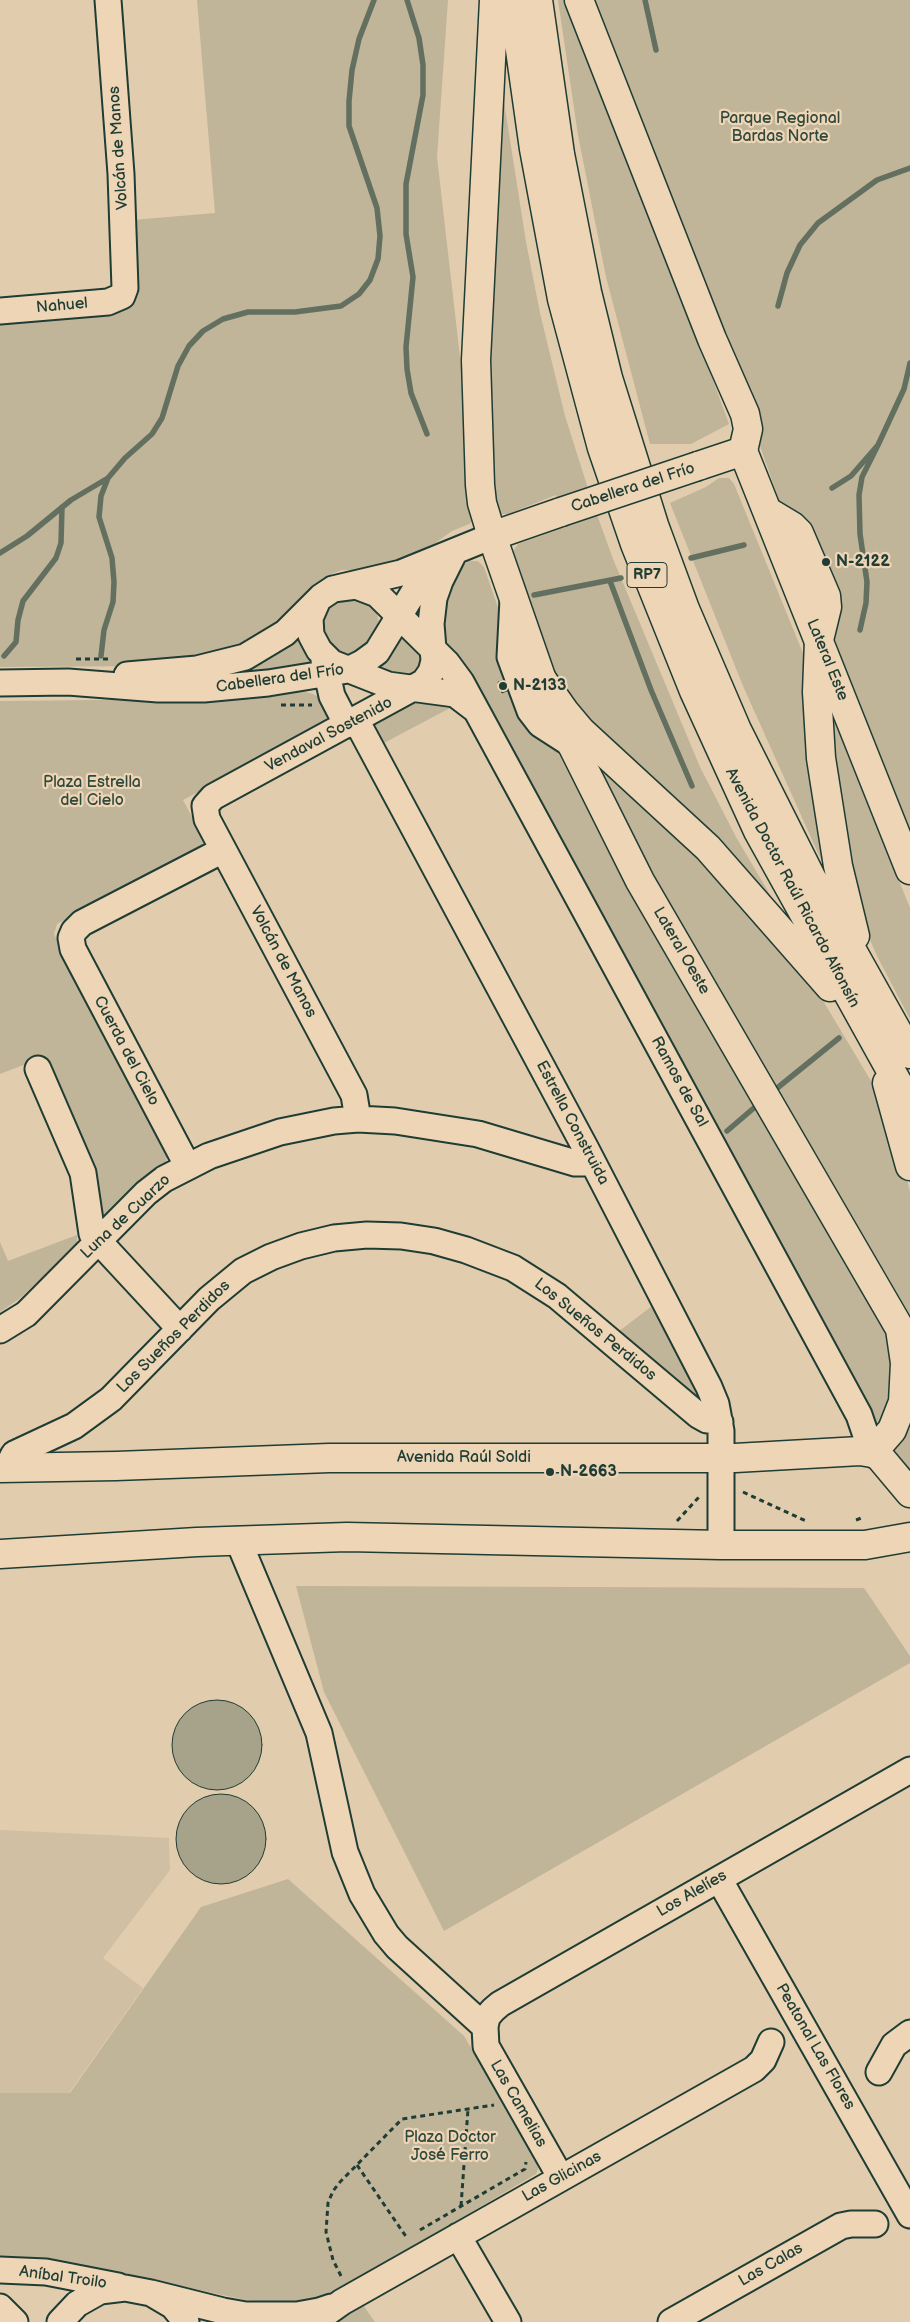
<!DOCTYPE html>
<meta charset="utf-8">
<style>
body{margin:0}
canvas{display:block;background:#e1ccad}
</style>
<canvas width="910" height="2322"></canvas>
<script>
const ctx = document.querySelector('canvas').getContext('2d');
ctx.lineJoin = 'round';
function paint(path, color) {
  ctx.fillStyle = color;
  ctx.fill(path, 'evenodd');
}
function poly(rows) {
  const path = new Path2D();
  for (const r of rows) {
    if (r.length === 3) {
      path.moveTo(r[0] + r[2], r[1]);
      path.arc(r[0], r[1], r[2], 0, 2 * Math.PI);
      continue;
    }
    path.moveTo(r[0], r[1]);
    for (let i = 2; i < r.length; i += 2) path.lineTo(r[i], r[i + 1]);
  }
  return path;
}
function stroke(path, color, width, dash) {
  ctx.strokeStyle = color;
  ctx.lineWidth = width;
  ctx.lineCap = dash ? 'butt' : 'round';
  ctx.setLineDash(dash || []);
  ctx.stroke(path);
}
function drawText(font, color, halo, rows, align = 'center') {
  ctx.font = font + ' "Balsamiq Sans",sans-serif';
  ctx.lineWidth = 4.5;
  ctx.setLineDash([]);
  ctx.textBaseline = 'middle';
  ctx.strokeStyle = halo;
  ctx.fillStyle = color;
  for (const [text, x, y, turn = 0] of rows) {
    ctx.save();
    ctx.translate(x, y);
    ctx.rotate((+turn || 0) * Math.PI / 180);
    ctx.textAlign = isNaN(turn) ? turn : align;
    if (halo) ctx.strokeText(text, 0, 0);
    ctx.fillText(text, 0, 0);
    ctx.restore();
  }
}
paint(poly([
 [0,1830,169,1838,170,1870,103,1958,143,1988,69,2093,0,2093]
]), '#d0bfa2');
paint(poly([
 [197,0,448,0,437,157,471,453,474,519,469,524,452,531,417,556,373,570,342,570,328,575,316,584,294,613,249,644,159,666,0,667,0,320,110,310,133,220,215,213],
 [558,0,573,0,729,424,691,444,650,444,606,277,578,135],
 [594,0,910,0,910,829,834,641,838,606,824,568,831,565,828,555,820,558,780,503,734,372],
 [499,87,502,89,526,242,540,313,565,416,591,498,613,559,700,767,736,837,779,910,603,743,554,673,512,553,518,544,566,527,556,495,508,514,498,514,485,477],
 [719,478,729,478,734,484,807,663,827,873,743,686,670,503,706,487],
 [470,561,478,561,484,567,504,625,551,739,618,871,892,1344,910,1409,910,1480,890,1454,443,640,438,620,458,568],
 [350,625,29],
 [299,635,316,662,284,672,186,678],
 [402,636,418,649,423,661,415,679,373,671,387,657],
 [302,691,313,694,322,699,327,713,327,718,318,729,183,800,202,836,203,843,200,849,57,924,54,934,167,1157,165,1166,105,1217,99,1216,87,1161,42,1058,0,1074,0,701,194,699],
 [410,702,450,702,452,707,380,745,372,724],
 [828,704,910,908,910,1019,877,956,862,921,832,764],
 [596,762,671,822,813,984,871,1081,903,1161,910,1192,910,1321,641,855],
 [77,1235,77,1245,19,1299,0,1312,0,1242,8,1261],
 [656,1303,699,1390,698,1397,696,1397,618,1332],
 [296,1586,864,1588,910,1656,910,1663,444,1931,324,1692],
 [288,1879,464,2036,536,2158,538,2169,536,2174,337,2291,310,2302,265,2304,91,2267,0,2260,0,2093,70,2093,201,1907],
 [363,2305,375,2322,338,2322]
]), '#c0b499');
stroke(poly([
 [407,0,419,38,423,65,423,95,406,184,406,234,413,277,406,347,407,369,411,393,427,434],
 [645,0,656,50],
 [778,306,787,273,800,245,818,223,877,180,910,168],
 [832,488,851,476,878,445,904,389,910,363],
 [0,553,27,536,71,500,108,478],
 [691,558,744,545],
 [610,581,651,690,692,786],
 [534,595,621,578],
 [860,630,866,603,867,582,860,534,859,495,862,477,878,445],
 [4,656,16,642,18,620,23,601,56,558,61,543,62,507],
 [101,656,104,630,113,602,114,582,112,558,99,517,101,496,108,478,125,458,152,434,162,418,178,366,189,346,203,331,223,319,248,312,295,312,341,306,359,294,370,280,378,259,380,236,377,208,349,126,349,101,352,70,359,39,374,0],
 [776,1089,839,1038],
 [727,1131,755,1107]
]), '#636f5f', 5.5);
const building = poly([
 [505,680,509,690,502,693,498,682,505,680],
 [217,1745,45],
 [221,1839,45]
]);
paint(building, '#a7a28a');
stroke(building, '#1f3d34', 1);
const minor = poly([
 [0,311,108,302,122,296,125,288,121,174,108,0],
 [333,589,356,586,377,594,447,663,461,682,859,1415,872,1453],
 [513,599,510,657,530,711,540,724,571,744],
 [317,602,310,618,311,635,319,650,332,663,388,685,455,694,476,710],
 [324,660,332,696,347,725],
 [127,675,197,669,245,657,285,633,321,597,333,589,401,573,492,536],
 [0,683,68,682,158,689,204,689,268,683,348,670,362,663,377,652,415,590,446,560],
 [356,720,586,1149,709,1387,716,1404,721,1431,721,1545],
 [38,1069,83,1173,92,1234,180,1329],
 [358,1119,354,1095,207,819,205,806,213,797,424,682,431,672,434,661,431,624,434,598,440,581,454,553],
 [187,1165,73,949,71,938,74,931,82,923,223,850],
 [0,1330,26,1314,146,1193,164,1179,209,1156,280,1132,334,1121,358,1119,395,1121,478,1134,575,1163,593,1163],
 [7,1468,14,1454,74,1426,111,1399,209,1299,243,1271,271,1257,301,1246,334,1238,367,1235,401,1236,434,1241,466,1250,513,1268,557,1296,698,1415,707,1420,720,1422],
 [238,1540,319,1733,345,1852,362,1894,386,1934,397,1947,485,2027],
 [719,1879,910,2215],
 [879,2072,894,2045,910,2033],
 [561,2178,486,2046,485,2027,487,2017,493,2010,500,2004,910,1770],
 [458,2236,508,2322],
 [0,2270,46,2272,118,2286],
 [151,2293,223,2311,246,2315,297,2315,319,2311,331,2307],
 [0,2307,15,2322],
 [60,2322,77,2304,100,2291,125,2288,151,2293,173,2306,186,2322],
 [314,2322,342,2302,754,2069,763,2060,771,2042],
 [671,2322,841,2226,851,2224,875,2224]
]);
const major = poly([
 [698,466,743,451,910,870],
 [767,511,792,526,799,533,826,596,827,607,819,640],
 [561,512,492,536,548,697,640,881,910,1346],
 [872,1453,892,1430,903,1402,905,1363,900,1329],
 [0,1468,116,1466,329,1458,735,1458,860,1451,872,1453,879,1456,910,1493],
 [0,1554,197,1542,347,1537,721,1545,865,1545,910,1537]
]);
const highway = poly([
 [513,0,534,149,562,299,602,448,635,544,694,691,758,831,910,1105],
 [538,0,560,154,587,292,608,378,654,525,685,609,737,730,811,877,910,1054],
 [579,0,712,339,745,414,748,429,743,451],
 [492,536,482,503,480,485,476,360,494,0],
 [819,640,817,692,821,758,838,866,855,936],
 [541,678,565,712,581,731,708,848,830,987],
 [887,1083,910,1166]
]);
stroke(minor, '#1f3d34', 29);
stroke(major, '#1f3d34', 31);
stroke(highway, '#1f3d34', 31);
stroke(poly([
 [76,659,112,659],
 [281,705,312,705],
 [743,1492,806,1521],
 [856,1520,864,1517],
 [677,1521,699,1497],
 [357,2165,407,2238],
 [461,2206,468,2109],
 [420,2230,525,2169,526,2162],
 [341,2276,333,2260,326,2232,328,2203,333,2191,340,2182,402,2119,494,2105]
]), '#1f3d34', 3, [5, 4]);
stroke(minor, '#edd5b5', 25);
stroke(major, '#edd5b5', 28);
stroke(highway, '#edd5b5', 28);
const majorBridge = poly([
 [561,512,698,466]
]);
stroke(majorBridge, '#1f3d34', 31, []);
stroke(majorBridge, '#edd5b5', 28);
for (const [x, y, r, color] of [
 [826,562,5,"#1f3d34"],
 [503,686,5,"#1f3d34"],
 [550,1472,5,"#1f3d34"]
]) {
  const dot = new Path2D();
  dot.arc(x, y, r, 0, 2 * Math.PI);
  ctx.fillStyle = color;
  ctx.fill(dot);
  stroke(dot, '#edd5b5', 2);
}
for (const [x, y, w] of [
 [647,575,40]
]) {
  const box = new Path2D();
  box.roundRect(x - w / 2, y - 12.5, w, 25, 4);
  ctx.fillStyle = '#edd5b5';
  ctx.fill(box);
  stroke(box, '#1f3d34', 1);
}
drawText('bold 15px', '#1f3d34', null, [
 ["RP7",647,575]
]);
drawText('16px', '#2f493e', '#edd5b5', [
 ["Parque Regional",780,119],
 ["Bardas Norte",780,137],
 ["Plaza Estrella",92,783],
 ["del Cielo",92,801],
 ["Plaza Doctor",450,2138],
 ["José Ferro",450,2156]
]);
drawText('16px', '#1f3d34', '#edd5b5', [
 ["Volcán de Manos",119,148,-94],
 ["Nahuel",62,306,-5],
 ["Cabellera del Frío",633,488,-18],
 ["Lateral Este",827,660,68],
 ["Cabellera del Frío",280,679,-8],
 ["Vendaval Sostenido",329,735,-28],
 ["Avenida Doctor Raúl Ricardo Alfonsín",792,888,62],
 ["Lateral Oeste",681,951,60],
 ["Volcán de Manos",283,962,62],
 ["Cuerda del Cielo",126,1051,62],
 ["Ramos de Sal",679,1082,61],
 ["Estrella Construida",572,1123,62],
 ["Luna de Cuarzo",126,1217,-43],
 ["Los Sueños Perdidos",595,1330,39],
 ["Los Sueños Perdidos",174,1337,-45],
 ["Avenida Raúl Soldi",464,1458],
 ["Los Alelíes",692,1894,-30],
 ["Peatonal Las Flores",815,2047,60],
 ["Las Camelias",518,2104,60],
 ["Las Glicinas",562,2177,-29],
 ["Las Calas",771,2265,-30],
 ["Aníbal Troilo",63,2278,8]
]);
drawText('bold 16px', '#1f3d34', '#edd5b5', [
 ["N-2122",836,562],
 ["N-2133",513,686],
 ["N-2663",560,1472]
], 'left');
</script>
